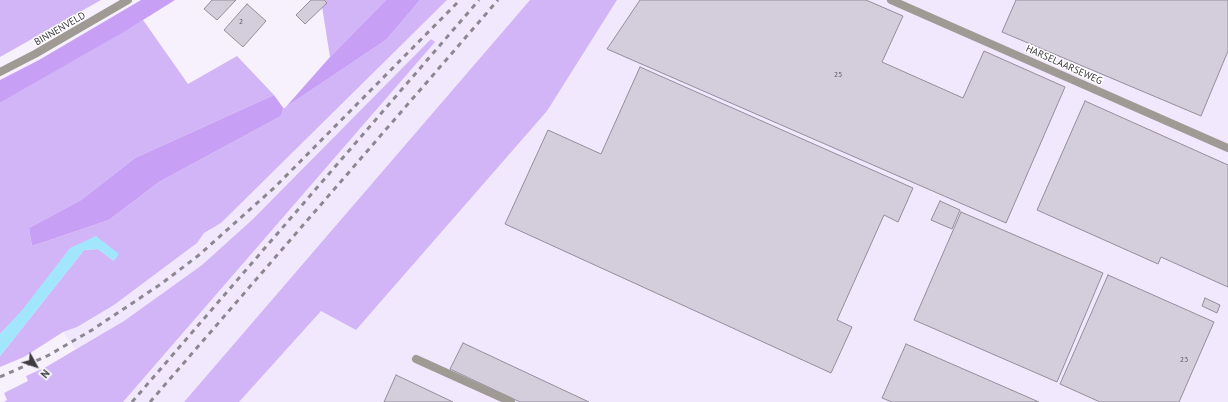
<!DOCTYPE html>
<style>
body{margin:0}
#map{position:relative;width:1228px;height:402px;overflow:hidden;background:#f6f1fd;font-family:"PT Sans",sans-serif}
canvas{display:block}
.north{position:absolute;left:16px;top:346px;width:40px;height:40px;-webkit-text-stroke:3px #fff;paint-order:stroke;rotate:130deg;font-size:11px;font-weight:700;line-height:16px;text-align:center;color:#3e3b41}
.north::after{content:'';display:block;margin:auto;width:14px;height:18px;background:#3e3b41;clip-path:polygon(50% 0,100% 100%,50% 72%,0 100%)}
</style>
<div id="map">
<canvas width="1228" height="402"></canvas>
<div class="north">N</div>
</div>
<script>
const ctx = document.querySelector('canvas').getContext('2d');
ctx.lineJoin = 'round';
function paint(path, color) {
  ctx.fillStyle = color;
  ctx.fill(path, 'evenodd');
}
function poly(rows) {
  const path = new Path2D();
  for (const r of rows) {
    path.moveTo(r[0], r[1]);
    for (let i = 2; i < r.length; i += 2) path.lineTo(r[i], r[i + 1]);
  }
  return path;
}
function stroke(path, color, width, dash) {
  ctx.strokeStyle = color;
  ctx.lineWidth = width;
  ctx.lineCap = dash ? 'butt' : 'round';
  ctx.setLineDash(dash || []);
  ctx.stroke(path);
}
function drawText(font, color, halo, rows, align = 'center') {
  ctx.font = font + ' "PT Sans",sans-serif';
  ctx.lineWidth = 3;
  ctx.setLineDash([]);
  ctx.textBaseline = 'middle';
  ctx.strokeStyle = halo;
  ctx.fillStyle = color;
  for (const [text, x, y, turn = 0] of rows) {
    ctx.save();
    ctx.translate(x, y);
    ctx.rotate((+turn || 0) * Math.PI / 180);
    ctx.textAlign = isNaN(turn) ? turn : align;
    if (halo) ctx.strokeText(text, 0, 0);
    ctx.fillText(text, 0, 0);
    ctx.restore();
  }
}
paint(poly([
 [447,0,530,0,184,402,123,402,434,43,431,40,253,219,202,265,124,321,76,350,63,332,77,327,114,305,197,243,204,233,221,223],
 [617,0,1228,0,1228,402,239,402,321,310,356,330,547,111]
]), '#f1e8fe');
paint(poly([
 [0,0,101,0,0,57],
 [321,0,386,0,330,57],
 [420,0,447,0,221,223,204,233,197,243,114,305,77,327,63,332,24,357,0,367,0,356,84,250,98,249,114,261,96,236,0,334,0,103,143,20,188,84,237,56,274,95,135,158,81,200,29,228,32,246,109,220,159,182,281,116,283,109,386,40],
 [530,0,617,0,547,111,356,330,321,311,239,402,184,402],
 [431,39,435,42,123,402,4,402,7,400,4,393,28,381,26,376,46,367,124,321,202,265,253,219]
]), '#d2b5f7');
paint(poly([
 [141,0,175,0,127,30,0,103,0,80,39,60],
 [386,0,420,0,386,40,283,109,281,116,159,182,109,220,32,246,29,228,81,200,135,158,274,95,284,109,330,57]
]), '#c7a0f5');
paint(poly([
 [96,236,119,254,114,261,98,249,84,250,0,356,0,334,23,309,70,248]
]), '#a2e6fd');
const building = poly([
 [212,0,236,0,217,20,204,9,212,0],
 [311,0,324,0,327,3,305,24,296,15,311,0],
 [640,0,866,0,903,16,882,62,963,98,984,51,1065,87,1006,223,607,49,640,0],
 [1016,0,1228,0,1228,51,1201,116,1002,32,1016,0],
 [247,4,266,21,243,47,224,30,247,4],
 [640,67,913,188,898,222,884,215,837,320,852,327,831,373,505,224,548,130,601,154,640,67],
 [1085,101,1228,165,1228,287,1161,257,1158,264,1037,210,1085,101],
 [940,201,960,210,952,229,931,220,940,201],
 [961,212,1103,273,1057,382,914,320,961,212],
 [1108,275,1214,322,1179,402,1100,402,1060,384,1108,275],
 [1205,298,1220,305,1217,313,1202,306,1205,298],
 [463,343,589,402,520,402,450,369,463,343],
 [906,344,1039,402,892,402,882,398,906,344],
 [396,375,453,402,384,402,396,375]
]);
paint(building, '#d3cddc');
stroke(building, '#948e9c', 1);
stroke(poly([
 [891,0,1228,148],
 [416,359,511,402]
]), '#a09a95', 8);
stroke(poly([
 [0,72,35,54,128,0]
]), '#a09a95', 8);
stroke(poly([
 [0,377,49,355,92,330,161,284,199,255,275,187,460,0],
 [132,402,479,0],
 [150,402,498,0]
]), '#8c8891', 3, [5, 5]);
drawText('8px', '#636068', null, [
 ["2",241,22],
 ["25",838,75],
 ["23",1184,360]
]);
drawText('10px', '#3e3b41', '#fff', [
 ["BINNENVELD",60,29,-30],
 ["HARSELAARSEWEG",1064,65,24]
]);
</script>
